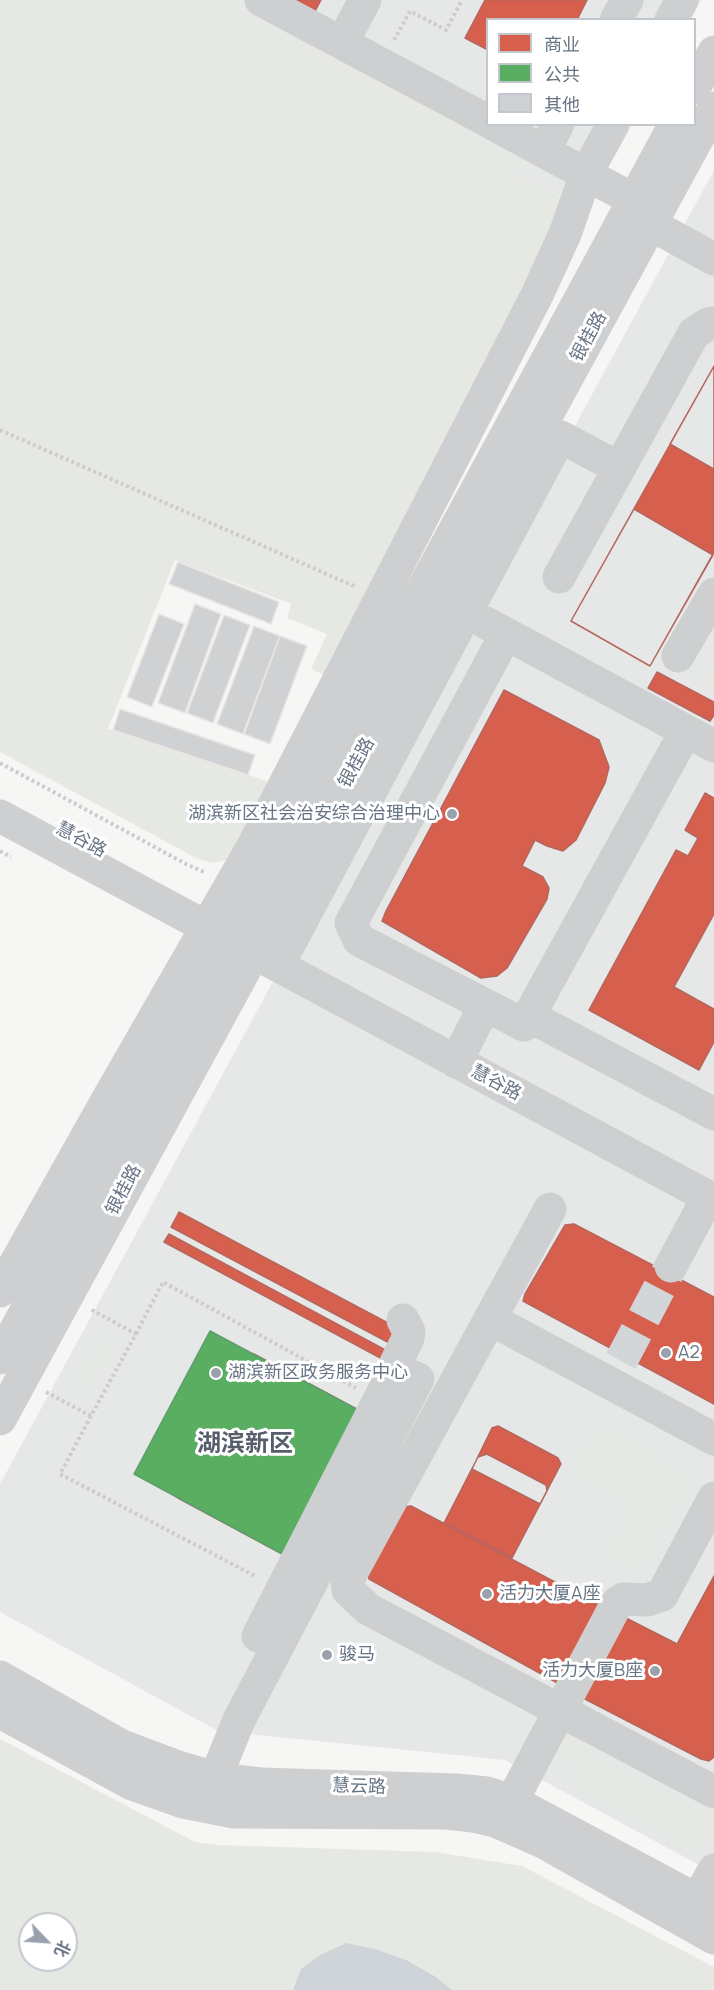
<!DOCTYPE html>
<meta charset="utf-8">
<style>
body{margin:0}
#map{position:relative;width:714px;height:1990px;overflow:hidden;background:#f6f6f5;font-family:Manrope,"Noto Sans SC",sans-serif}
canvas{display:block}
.legend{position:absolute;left:486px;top:18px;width:210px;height:108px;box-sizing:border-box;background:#fff;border:2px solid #c2c7ce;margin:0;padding:8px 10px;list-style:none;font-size:18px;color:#677484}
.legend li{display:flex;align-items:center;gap:12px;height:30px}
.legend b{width:30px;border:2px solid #c2c7ce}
.north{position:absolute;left:18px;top:1912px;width:60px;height:60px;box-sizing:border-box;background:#fff;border:2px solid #c2c7ce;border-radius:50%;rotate:115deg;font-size:16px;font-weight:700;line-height:24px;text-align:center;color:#677484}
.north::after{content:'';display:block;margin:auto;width:21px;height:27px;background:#99a2ac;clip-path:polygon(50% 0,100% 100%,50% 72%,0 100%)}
</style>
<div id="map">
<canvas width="714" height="1990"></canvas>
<ul class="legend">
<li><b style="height:16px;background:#d6604d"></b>商业</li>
<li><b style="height:16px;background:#5aae61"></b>公共</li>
<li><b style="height:16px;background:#d0d1d2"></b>其他</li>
</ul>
<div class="north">北</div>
</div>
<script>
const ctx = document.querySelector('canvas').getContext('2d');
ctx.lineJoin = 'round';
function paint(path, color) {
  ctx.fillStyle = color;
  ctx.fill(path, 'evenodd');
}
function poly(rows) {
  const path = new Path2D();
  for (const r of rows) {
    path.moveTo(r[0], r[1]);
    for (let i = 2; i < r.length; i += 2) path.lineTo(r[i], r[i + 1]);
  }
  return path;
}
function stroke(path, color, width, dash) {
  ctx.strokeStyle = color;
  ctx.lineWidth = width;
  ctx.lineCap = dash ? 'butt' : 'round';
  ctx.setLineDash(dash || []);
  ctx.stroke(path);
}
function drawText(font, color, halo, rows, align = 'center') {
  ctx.font = font + ' Manrope,"Noto Sans SC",sans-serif';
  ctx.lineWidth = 6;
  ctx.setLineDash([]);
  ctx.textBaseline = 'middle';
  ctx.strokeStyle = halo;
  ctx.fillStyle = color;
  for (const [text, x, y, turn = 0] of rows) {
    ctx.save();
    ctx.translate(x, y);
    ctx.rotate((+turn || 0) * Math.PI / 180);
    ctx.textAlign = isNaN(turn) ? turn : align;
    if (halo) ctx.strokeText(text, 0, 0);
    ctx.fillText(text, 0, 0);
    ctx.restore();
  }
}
paint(poly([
 [229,0,701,0,691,19,488,20,488,124,632,125,615,156,569,201,518,175,527,157],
 [714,170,714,1873,505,1760,218,1731,0,1612,0,1484]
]), '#e6e8e8');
paint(poly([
 [0,0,229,0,527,157,518,175,561,197,566,202,329,677,311,669,327,634,287,618,291,604,175,560,108,729,276,784,231,859,212,863,196,858,0,752],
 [714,657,714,696,697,687],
 [95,1343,113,1352,93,1389,76,1379],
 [598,1425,693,1476,643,1572,606,1552,630,1506,571,1475],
 [577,1731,597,1740,592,1752,697,1808,704,1795,714,1801,714,1837,712,1841,704,1849,693,1851,572,1786,583,1766,552,1750,567,1733],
 [0,1739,195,1842,218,1845,435,1852,522,1866,714,1967,714,1990,0,1990],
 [30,1924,66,1924,66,1960,30,1960]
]), '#e6e9e3');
paint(poly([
 [346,1943,375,1949,406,1960,436,1977,452,1990,293,1990,301,1969,320,1955]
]), '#ced4d8');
const shops = poly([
 [281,0,321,0,312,17,281,0],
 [485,0,587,0,577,20,488,20,488,50,465,38,485,0],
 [714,366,714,552,650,666,571,621,714,366],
 [714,366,714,469,670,444,714,366],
 [634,509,713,555,650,666,571,621,634,509],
 [657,672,714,702,714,715,710,721,648,688,657,672],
 [504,690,599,740,609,767,605,783,576,840,563,851,547,846,535,840,522,866,543,877,549,888,547,899,507,968,497,976,481,978,382,921,386,911,504,690],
 [705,793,714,798,714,914,674,987,714,1009,714,1042,699,1070,589,1010,676,850,688,856,698,838,685,830,705,793],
 [179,1212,403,1331,395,1346,171,1227,179,1212],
 [574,1224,714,1297,714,1404,523,1301,525,1294,565,1225,574,1224],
 [169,1234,391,1353,386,1361,164,1242,169,1234],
 [254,1354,362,1412,286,1556,178,1498,254,1354],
 [498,1426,558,1458,561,1464,540,1504,472,1469,492,1428,498,1426],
 [487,1454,546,1485,547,1491,512,1558,444,1523,478,1457,487,1454],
 [411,1506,606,1609,563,1686,369,1579,367,1572,404,1507,411,1506],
 [714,1576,714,1757,709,1761,701,1759,581,1697,624,1617,677,1644,714,1576]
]);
paint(shops, '#d6604d');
stroke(shops, '#b5665e', 1.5);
const public = poly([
 [210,1331,362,1412,286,1556,134,1474,210,1331]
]);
paint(public, '#5aae61');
stroke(public, '#5e9d6c', 1.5);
const building = poly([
 [178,562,279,602,271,624,169,584,178,562],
 [195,604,221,614,185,713,158,703,195,604],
 [159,614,184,624,152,707,127,697,159,614],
 [224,615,250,625,213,723,187,713,224,615],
 [254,626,280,636,243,734,217,724,254,626],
 [280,636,307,646,270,744,244,734,280,636],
 [120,709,255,755,248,775,113,730,120,709]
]);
paint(building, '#d0d1d2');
stroke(building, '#e6e6e5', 1.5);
stroke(poly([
 [621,1361,671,1266]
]), '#d2d6d9', 33, [33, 16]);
stroke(poly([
 [394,40,410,11,446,30,462,0],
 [0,430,356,587],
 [0,763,186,864,206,873],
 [0,851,11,857],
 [136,1334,163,1282,356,1388],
 [46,1392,91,1416,136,1334,90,1309],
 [91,1416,60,1474,257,1577]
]), '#cccccd', 4, [3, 3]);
stroke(poly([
 [261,0,488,121],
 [616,20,627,0],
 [671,20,682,0],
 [342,43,365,0],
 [694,88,714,52],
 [493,124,634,200],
 [544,151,558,124],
 [650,224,714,259],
 [561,437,619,468],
 [559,577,694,333,708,324,714,323],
 [486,623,714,746],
 [506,634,351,923,359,940,524,1025,686,731],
 [678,656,714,594],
 [0,816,714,1200],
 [278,965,554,448],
 [529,1016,714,1114],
 [456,1062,485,1005],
 [550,1209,347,1581,348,1590,368,1609,714,1792],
 [671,1266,708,1197],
 [0,1291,110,1095,252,848,537,295,565,234,586,174,613,124],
 [490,1319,714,1439],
 [0,1358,240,926,675,124],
 [0,1419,714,108],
 [258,1636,395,1369],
 [0,1677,122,1746,175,1766,215,1778,261,1784,456,1790,487,1793,512,1801,714,1909],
 [0,1712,132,1784,183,1802,234,1812,446,1813,473,1816,495,1821,545,1843,714,1938],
 [208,1796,239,1720,418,1379,395,1369,395,1365,408,1338,409,1332,403,1320],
 [512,1801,617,1603,623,1599,647,1600,662,1595,714,1498],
 [687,1918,714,1870]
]), '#cecfd0', 33);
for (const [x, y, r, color] of [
 [452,814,6,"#99a2ac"],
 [666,1353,6,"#99a2ac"],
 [216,1373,6,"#99a2ac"],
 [487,1594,6,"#99a2ac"],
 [327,1655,6,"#99a2ac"],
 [655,1671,6,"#99a2ac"]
]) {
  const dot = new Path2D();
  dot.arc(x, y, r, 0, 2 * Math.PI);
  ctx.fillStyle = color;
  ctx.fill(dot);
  stroke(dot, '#fff', 2);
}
drawText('18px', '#677484', '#fff', [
 ["银桂路",589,337,-61],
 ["银桂路",357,763,-61],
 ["慧谷路",81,840,28],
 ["慧谷路",496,1083,28],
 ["银桂路",124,1190,-62],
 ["慧云路",359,1787,2]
]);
drawText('18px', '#677484', '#fff', [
 ["湖滨新区社会治安综合治理中心",440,814,"right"],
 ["A2",678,1353],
 ["湖滨新区政务服务中心",228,1373],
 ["活力大厦A座",499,1594],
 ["骏马",339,1655],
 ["活力大厦B座",643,1671,"right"]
], 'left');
drawText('bold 24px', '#555e6a', '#fff', [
 ["湖滨新区",245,1444]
]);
</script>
